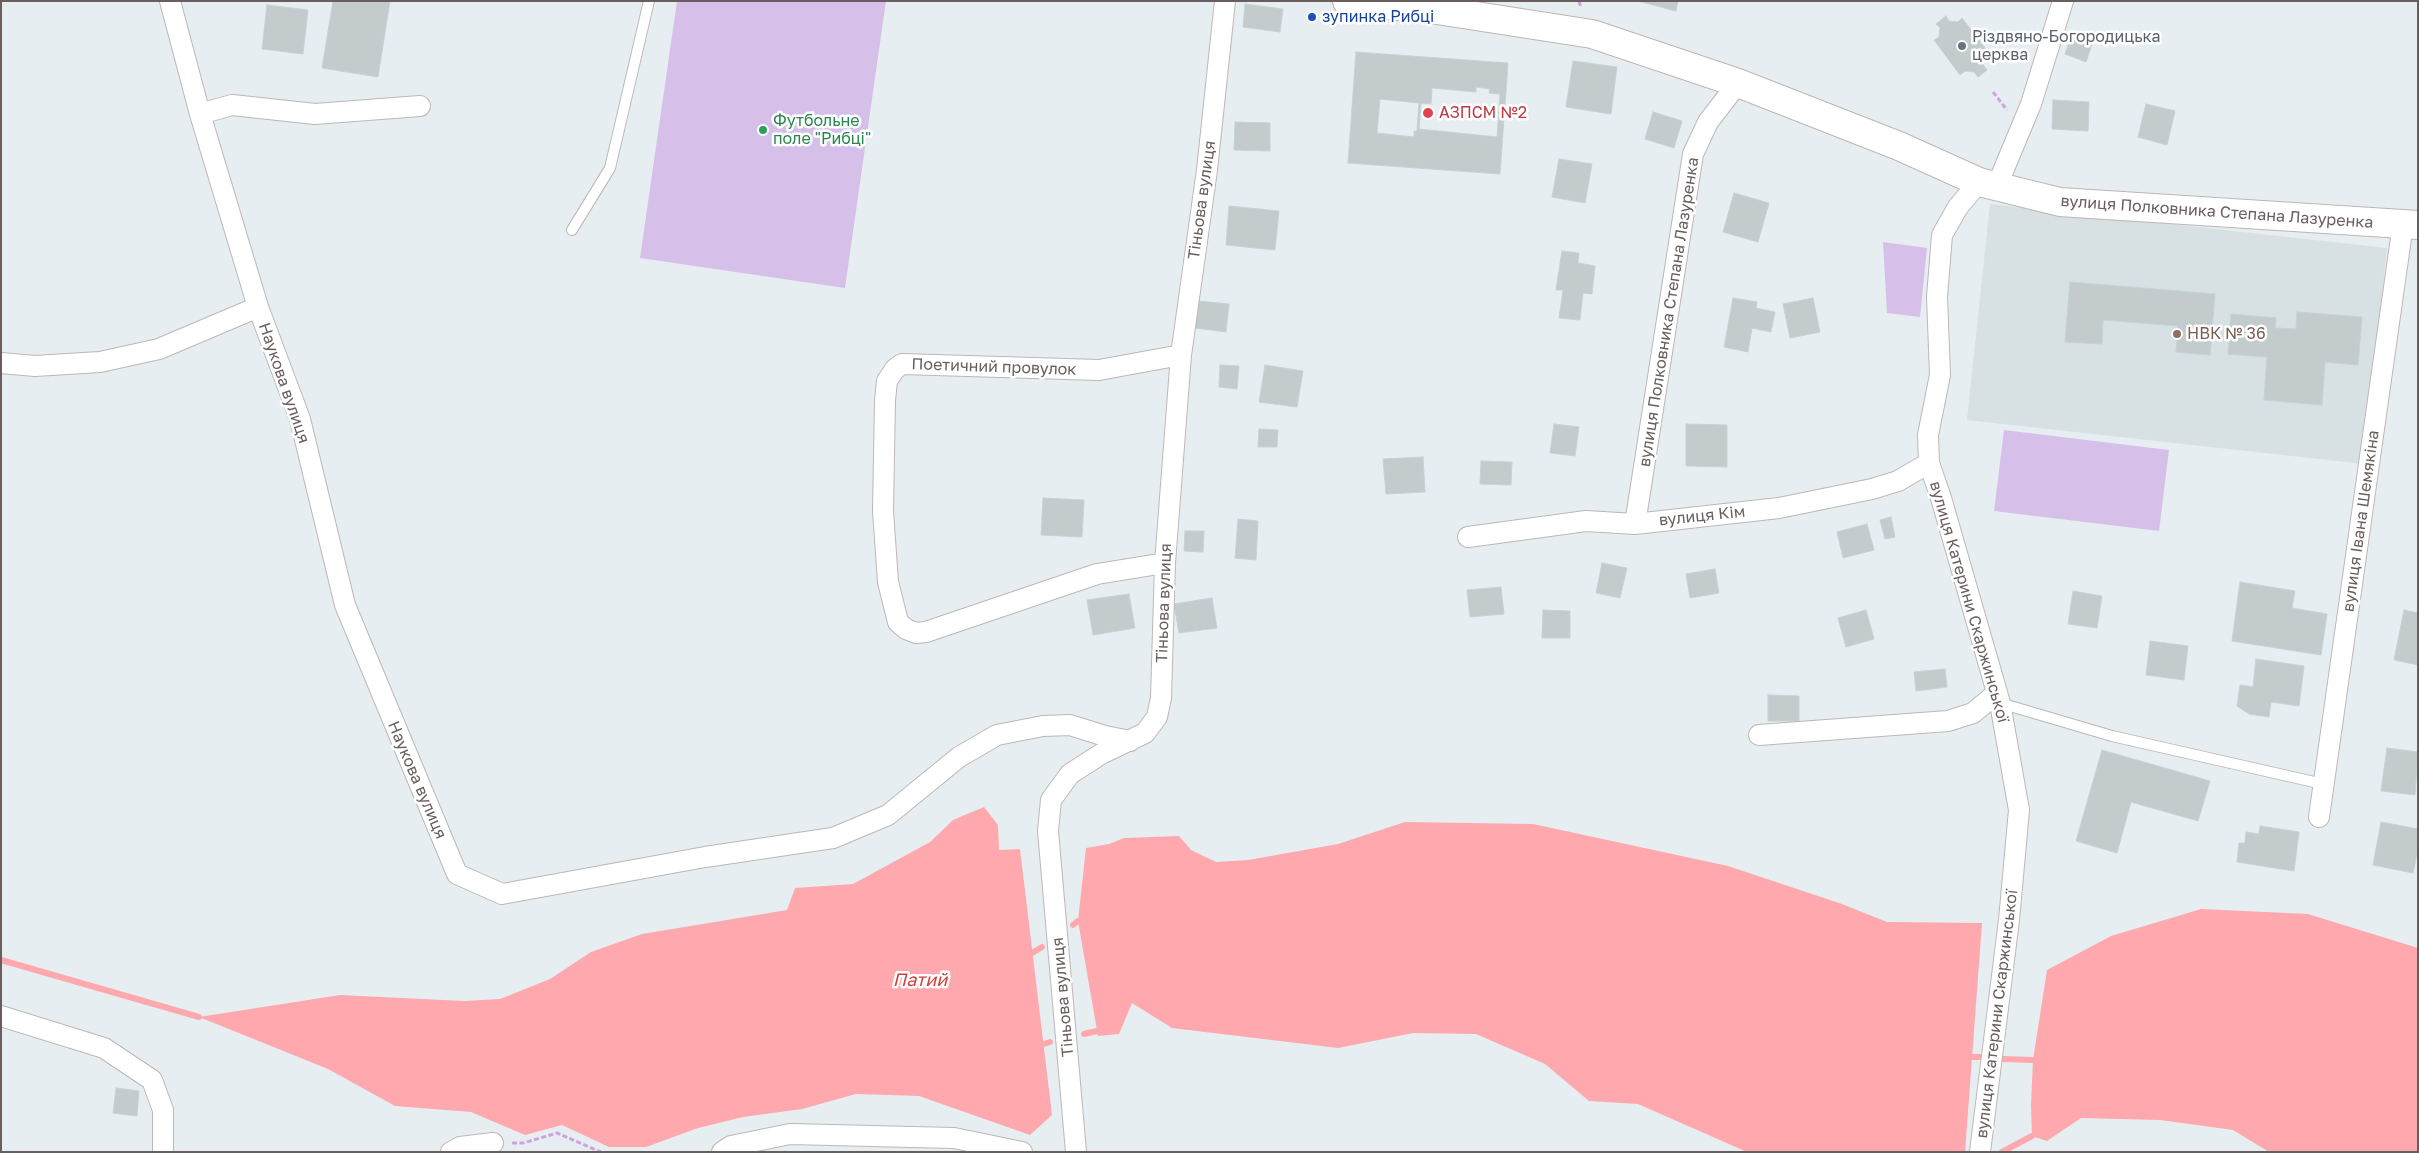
<!DOCTYPE html>
<meta charset="utf-8">
<style>
body{margin:0}
#map{position:relative;width:2419px;height:1153px;overflow:hidden;background:#e6eef1;font-family:"Golos Text",sans-serif}
canvas{display:block}
.frame{position:absolute;inset:0;border:2px solid #685e5d;pointer-events:none}
</style>
<div id="map">
<canvas width="2419" height="1153"></canvas>
<div class="frame"></div>
</div>
<script>
const ctx = document.querySelector('canvas').getContext('2d');
ctx.lineJoin = 'round';
function paint(path, color) {
  ctx.fillStyle = color;
  ctx.fill(path, 'evenodd');
}
function poly(rows) {
  const path = new Path2D();
  for (const r of rows) {
    path.moveTo(r[0], r[1]);
    for (let i = 2; i < r.length; i += 2) path.lineTo(r[i], r[i + 1]);
  }
  return path;
}
function stroke(path, color, width, dash) {
  ctx.strokeStyle = color;
  ctx.lineWidth = width;
  ctx.lineCap = dash ? 'butt' : 'round';
  ctx.setLineDash(dash || []);
  ctx.stroke(path);
}
function drawText(font, color, halo, rows, align = 'center') {
  ctx.font = font + ' "Golos Text",sans-serif';
  ctx.lineWidth = 5;
  ctx.setLineDash([]);
  ctx.textBaseline = 'middle';
  ctx.strokeStyle = halo;
  ctx.fillStyle = color;
  for (const [text, x, y, turn = 0] of rows) {
    ctx.save();
    ctx.translate(x, y);
    ctx.rotate((+turn || 0) * Math.PI / 180);
    ctx.textAlign = isNaN(turn) ? turn : align;
    if (halo) ctx.strokeText(text, 0, 0);
    ctx.fillText(text, 0, 0);
    ctx.restore();
  }
}
paint(poly([
 [1990,204,2387,248,2364,464,1967,420]
]), '#d7e0e3');
paint(poly([
 [677,1,886,1,845,288,640,258],
 [1883,242,1927,248,1920,317,1887,313],
 [2004,430,2169,450,2159,531,1994,511]
]), '#d6c0ea');
paint(poly([
 [984,807,998,825,999,850,1020,849,1052,1115,1030,1135,919,1096,856,1094,802,1109,743,1117,698,1128,646,1147,609,1147,562,1125,525,1135,471,1112,395,1106,328,1069,199,1017,340,995,464,1001,500,999,550,979,591,952,642,934,787,910,795,888,853,884,930,842,953,820],
 [1405,822,1533,824,1728,866,1842,904,1887,922,1982,923,1965,1152,1747,1152,1638,1104,1589,1101,1545,1064,1476,1034,1413,1033,1338,1048,1172,1028,1132,1003,1119,1034,1098,1036,1078,921,1086,848,1109,844,1124,838,1179,836,1191,850,1216,862,1248,860,1338,844],
 [2201,909,2308,914,2418,948,2418,1152,2269,1152,2233,1130,2160,1120,2081,1118,2047,1141,2032,1136,2031,1105,2033,1060,2047,970,2111,936]
]), '#ffa8ad');
stroke(poly([
 [1073,925,1078,921],
 [1032,953,1042,947],
 [1,960,199,1017],
 [1084,1034,1097,1031],
 [1044,1044,1050,1042],
 [1972,1057,1980,1057],
 [2003,1059,2033,1060],
 [2002,1152,2032,1136]
]), '#ffa8ad', 6);
const building = poly([
 [333,1,390,1,378,77,322,68,333,1],
 [1638,1,1678,1,1676,11,1638,1],
 [1245,4,1283,9,1280,32,1243,27,1245,4],
 [267,5,308,10,303,54,262,49,267,5],
 [1946,16,1949,21,1958,22,1962,18,1989,53,1984,56,1983,65,1987,70,1978,77,1974,72,1965,71,1960,75,1934,40,1939,37,1940,28,1936,24,1946,16],
 [2072,34,2093,42,2086,62,2065,54,2072,34],
 [1356,52,1508,63,1500,174,1348,163,1356,52],
 [1573,61,1617,67,1611,114,1566,107,1573,61],
 [1476,87,1490,89,1489,93,1500,94,1497,137,1419,129,1421,103,1431,104,1432,88,1476,92,1476,87],
 [1380,99,1419,103,1417,131,1414,131,1414,137,1377,133,1380,99],
 [2053,100,2089,102,2088,131,2052,129,2053,100],
 [2146,104,2175,111,2167,145,2138,137,2146,104],
 [1653,112,1682,121,1674,148,1645,139,1653,112],
 [1235,122,1270,123,1270,151,1234,150,1235,122],
 [1559,159,1592,164,1585,203,1552,197,1559,159],
 [1734,193,1769,203,1758,242,1723,232,1734,193],
 [1229,206,1279,211,1275,250,1226,245,1229,206],
 [1562,251,1579,253,1578,263,1595,266,1592,294,1583,293,1580,320,1559,318,1563,290,1556,290,1562,251],
 [2070,282,2215,294,2210,355,2176,352,2178,326,2103,320,2102,344,2065,342,2070,282],
 [1733,298,1757,302,1756,308,1775,312,1771,332,1752,328,1748,352,1724,347,1733,298],
 [1813,298,1820,332,1790,338,1783,304,1813,298],
 [1198,301,1229,304,1226,332,1195,328,1198,301],
 [2297,312,2362,317,2358,365,2325,362,2322,405,2264,400,2267,357,2228,354,2231,314,2276,318,2275,328,2296,329,2297,312],
 [1220,365,1239,366,1237,389,1219,387,1220,365],
 [1265,365,1303,371,1297,407,1259,402,1265,365],
 [1554,424,1579,427,1575,456,1550,453,1554,424],
 [1686,424,1727,425,1727,467,1686,466,1686,424],
 [1259,429,1278,430,1277,447,1258,447,1259,429],
 [1423,457,1425,492,1386,494,1383,459,1423,457],
 [1481,461,1512,462,1511,485,1480,484,1481,461],
 [1043,498,1084,500,1082,537,1041,535,1043,498],
 [1891,517,1895,537,1885,539,1880,520,1891,517],
 [1238,519,1258,521,1256,560,1235,558,1238,519],
 [1867,524,1874,550,1843,558,1837,532,1867,524],
 [1185,531,1204,531,1203,552,1184,551,1185,531],
 [1602,563,1627,568,1620,598,1596,593,1602,563],
 [1715,569,1719,593,1690,598,1686,574,1715,569],
 [2240,582,2295,591,2292,608,2327,614,2321,655,2232,641,2240,582],
 [1501,587,1504,614,1470,617,1467,590,1501,587],
 [2073,591,2102,596,2097,628,2068,624,2073,591],
 [1129,594,1135,628,1093,635,1087,600,1129,594],
 [1212,598,1217,628,1179,633,1174,604,1212,598],
 [1543,610,1570,611,1570,638,1542,638,1543,610],
 [1866,610,1874,639,1846,647,1838,618,1866,610],
 [2404,610,2418,613,2418,665,2394,660,2404,610],
 [2150,641,2188,646,2184,680,2146,675,2150,641],
 [2256,659,2304,666,2299,706,2271,702,2269,717,2249,714,2237,706,2240,685,2253,687,2256,659],
 [1945,669,1947,687,1916,691,1914,672,1945,669],
 [1768,695,1799,696,1799,721,1768,721,1768,695],
 [2387,748,2418,752,2415,795,2381,791,2387,748],
 [2102,750,2210,781,2198,821,2131,802,2117,853,2076,841,2102,750],
 [2381,822,2418,829,2418,849,2413,873,2373,865,2381,822],
 [2260,826,2299,832,2294,871,2237,862,2239,843,2245,843,2246,832,2259,834,2260,826],
 [116,1088,139,1091,137,1116,113,1113,116,1088]
]);
paint(building, '#c3cbcc');
stroke(building, '#c3d3d6', 1);
const lane = poly([
 [572,230,610,168,649,1],
 [2000,703,2112,736,2323,784]
]);
const street = poly([
 [170,1,200,114,258,307,300,419,345,605,457,874,502,894,705,857,833,838,888,815,959,757,997,735,1043,726,1070,725,1105,736,1130,741],
 [200,114,232,105,315,114,420,106],
 [1979,182,1958,207,1942,235,1937,297,1940,375,1928,435,1929,463,1941,498,2000,703,2019,810,2009,920,1980,1152],
 [1994,187,2001,176,2031,104,2063,1],
 [1,363,35,366,100,362,159,349,258,307],
 [1635,524,1693,154,1708,122,1738,83],
 [1468,537,1586,521,1635,524,1779,508,1872,489,1898,481,1929,463],
 [1165,563,1097,574,926,632,916,633,906,629,898,622,888,582,883,511,885,400,887,381,895,369,902,364,1099,370,1181,355],
 [1759,735,1948,721,1973,713,1997,693],
 [2319,817,2403,224],
 [1,1016,104,1048,152,1080,163,1110,163,1152],
 [451,1152,460,1147,493,1143],
 [722,1152,731,1146,790,1134,954,1138,1022,1152],
 [1076,1152,1048,831,1051,800,1070,774,1101,754,1145,733,1157,717,1161,698,1165,563,1181,355,1207,170,1225,1]
]);
const secondary = poly([
 [1347,1,1437,10,1592,34,1738,83,1899,146,1979,182,2060,202,2418,225]
]);
stroke(lane, '#beb7b6', 12);
stroke(street, '#beb7b6', 22);
stroke(secondary, '#bfb5b4', 30);
stroke(poly([
 [1579,1,1581,8],
 [1993,92,2007,110],
 [512,1143,523,1143,557,1133,601,1152]
]), '#d0a2de', 3, [5, 2.5]);
stroke(lane, '#fff', 10);
stroke(street, '#fff', 20);
stroke(secondary, '#fff', 28);
for (const [x, y, r, color] of [
 [1312,17,5,"#1a4fb4"],
 [1962,46,5,"#6b7280"],
 [1428,113,6,"#e0444e"],
 [763,130,5,"#2e9e5b"],
 [2177,334,5,"#8d6e63"]
]) {
  const dot = new Path2D();
  dot.arc(x, y, r, 0, 2 * Math.PI);
  ctx.fillStyle = color;
  ctx.fill(dot);
  stroke(dot, '#fff', 2);
}
drawText('16px', '#164399', '#fff', [
 ["зупинка Рибці",1322,17]
], 'left');
drawText('16px', '#5b616d', '#fff', [
 ["Різдвяно-Богородицька",1972,37],
 ["церква",1972,55]
], 'left');
drawText('16px', '#be3a42', '#fff', [
 ["АЗПСМ №2",1439,113]
], 'left');
drawText('16px', '#27864d', '#fff', [
 ["Футбольне",773,121],
 ["поле \"Рибці\"",773,139]
], 'left');
drawText('16px', '#685e5d', '#fff', [
 ["Тіньова вулиця",1202,200,-82],
 ["вулиця Полковника Степана Лазуренка",2217,212,4],
 ["вулиця Полковника Степана Лазуренка",1669,312,-81],
 ["Поетичний провулок",994,367,2],
 ["Наукова вулиця",284,383,71],
 ["вулиця Кім",1702,516,-6],
 ["вулиця Івана Шемякіна",2361,521,-82],
 ["вулиця Катерини Скаржинської",1969,602,74],
 ["Тіньова вулиця",1164,603,-88],
 ["Наукова вулиця",417,780,67],
 ["Тіньова вулиця",1063,997,-95],
 ["вулиця Катерини Скаржинської",1997,1014,-83]
]);
drawText('16px', '#785e54', '#fff', [
 ["НВК № 36",2187,334]
], 'left');
drawText('italic 18px', '#cf413e', '#fff', [
 ["Патий",920,980]
]);
</script>
